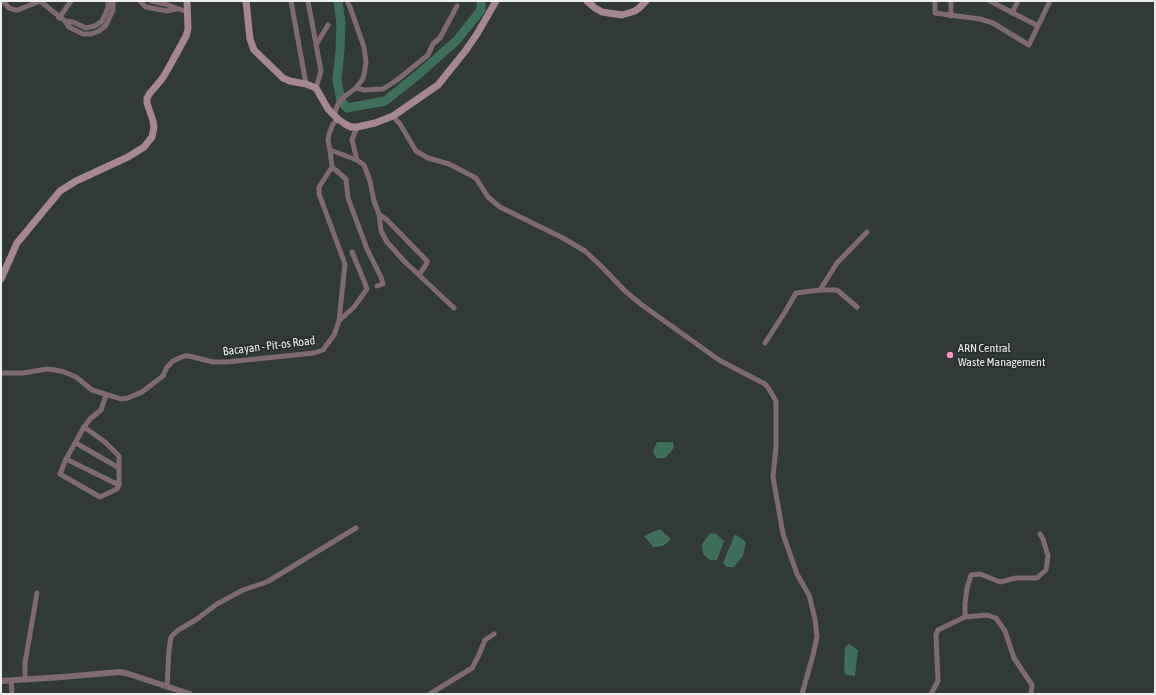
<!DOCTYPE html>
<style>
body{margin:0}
#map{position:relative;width:1156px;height:695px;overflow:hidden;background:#313a36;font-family:"Asap Condensed",sans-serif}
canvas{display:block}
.frame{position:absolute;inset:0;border:2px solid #ebf0ed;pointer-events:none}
</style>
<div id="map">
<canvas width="1156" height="695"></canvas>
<div class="frame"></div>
</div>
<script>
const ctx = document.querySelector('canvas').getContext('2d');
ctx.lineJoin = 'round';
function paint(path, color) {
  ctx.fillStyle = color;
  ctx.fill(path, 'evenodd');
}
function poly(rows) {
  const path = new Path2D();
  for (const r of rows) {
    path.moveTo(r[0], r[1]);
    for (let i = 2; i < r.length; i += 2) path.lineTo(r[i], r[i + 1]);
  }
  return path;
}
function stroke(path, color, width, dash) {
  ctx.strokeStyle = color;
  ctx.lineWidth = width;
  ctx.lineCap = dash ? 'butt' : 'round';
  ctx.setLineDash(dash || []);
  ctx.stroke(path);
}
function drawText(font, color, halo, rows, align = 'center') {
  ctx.font = font + ' "Asap Condensed",sans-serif';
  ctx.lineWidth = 3.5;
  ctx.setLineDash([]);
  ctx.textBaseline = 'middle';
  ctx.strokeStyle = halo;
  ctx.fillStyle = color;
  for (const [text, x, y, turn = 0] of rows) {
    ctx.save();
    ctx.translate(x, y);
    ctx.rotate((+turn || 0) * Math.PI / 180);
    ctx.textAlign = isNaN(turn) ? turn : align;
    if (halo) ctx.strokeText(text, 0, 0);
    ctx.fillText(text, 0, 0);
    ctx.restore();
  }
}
paint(poly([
 [657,442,673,442,674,448,665,458,656,458,653,451],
 [660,529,671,539,667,543,662,546,653,547,644,536],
 [710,533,716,534,724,541,717,560,710,560,703,554,702,544],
 [735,534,746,542,743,556,734,567,727,567,723,563],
 [849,644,858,650,855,676,846,675,844,672,845,647]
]), '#3e6f5b');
stroke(poly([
 [338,1,341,24,340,51,337,80,341,101,347,108,385,101,420,73,457,40,481,10,481,1]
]), '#3e6f5b', 9);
stroke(poly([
 [3,1,9,8,15,10,18,10,40,1,65,21,69,27,83,34,91,34,99,31,106,25,113,10,113,1],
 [140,1,146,7,167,11,176,9],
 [151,1,168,5,187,12],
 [291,1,306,84],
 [308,1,321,71,316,88],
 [935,1,935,13,980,19,993,23,1029,45,1050,1],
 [951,1,951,16],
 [990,1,1038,26],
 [1012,13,1018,1],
 [59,18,71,1],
 [65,21,73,22,86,28,95,26,102,21,108,8,108,1],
 [316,45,328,25],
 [356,88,364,90,383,89,397,80,428,55,433,44,440,38,457,6],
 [334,115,338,104,345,96,356,88,362,80,364,75,366,62,364,47,350,7,347,1],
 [393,116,400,124,416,151,428,158,449,164,476,178,488,197,500,207,563,238,585,251,602,267,626,292,642,305,719,360,765,384,769,389,776,401,776,447,773,477,783,534,797,574,809,595,815,619,817,637,813,655,802,694],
 [357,127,352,140,357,160],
 [330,150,357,160,364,165,370,181,374,201,379,214,381,231,387,242,404,261,454,308],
 [332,167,346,179,348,198,367,249,381,277,383,284,377,286],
 [379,214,387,220,427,261,427,263,419,275],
 [820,290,837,263,867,232],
 [339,321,354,307,367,289,364,281,352,252],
 [765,343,785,312,796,293,820,290,837,290,857,307],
 [1,373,23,373,47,369,55,370,64,372,76,377,92,390,115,397,121,399,128,398,142,392,151,385,163,376,167,367,173,361,184,356,189,356,213,362,227,362,314,353,323,350,334,335,339,321,345,264,319,194,319,187,332,167,330,150,328,141,329,134,333,124,338,119],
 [84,427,105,442,119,456,119,485,117,489,100,497,60,474,66,459,84,427,90,419,101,410,106,395],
 [76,443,119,468],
 [66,459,119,485],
 [965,617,987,615,996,618,1005,631,1014,658,1032,685,1031,694],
 [25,679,25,663,37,593],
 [11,681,12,694],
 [167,686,169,650,171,637,177,631,197,619,217,604,243,590,267,582,356,528],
 [430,694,472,668,478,657,485,640,494,634],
 [931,694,938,681,936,635,938,630,965,617,965,604,967,588,971,575,980,574,1000,582,1016,578,1037,578,1046,570,1048,556,1043,539,1040,534]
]), '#7f6a72', 5);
stroke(poly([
 [1,681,62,677,120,672,129,674,190,694]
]), '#7f6a72', 6);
stroke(poly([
 [246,1,250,39,254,50,283,78,290,81,306,84,316,88,328,109,338,119,345,124,351,127,357,127,375,123,393,116,438,85,466,50,477,34,496,1],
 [587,1,595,8,602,12,622,15,635,11,639,8,646,1],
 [1,279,17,243,60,191,76,181,128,157,144,147,152,137,154,127,153,121,147,103,147,98,150,93,162,79,168,69,186,36,188,29,187,1]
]), '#a68693', 7);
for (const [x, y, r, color] of [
 [950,355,4,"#fd8ec0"]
]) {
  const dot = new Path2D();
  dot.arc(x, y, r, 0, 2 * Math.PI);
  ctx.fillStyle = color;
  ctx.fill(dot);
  stroke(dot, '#28302c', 1.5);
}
drawText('12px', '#ebf0ed', '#28302c', [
 ["Bacayan - Pit-os Road",269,346,-7]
]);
drawText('12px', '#ebf0ed', '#28302c', [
 ["ARN Central",958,348],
 ["Waste Management",958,362]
], 'left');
</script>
